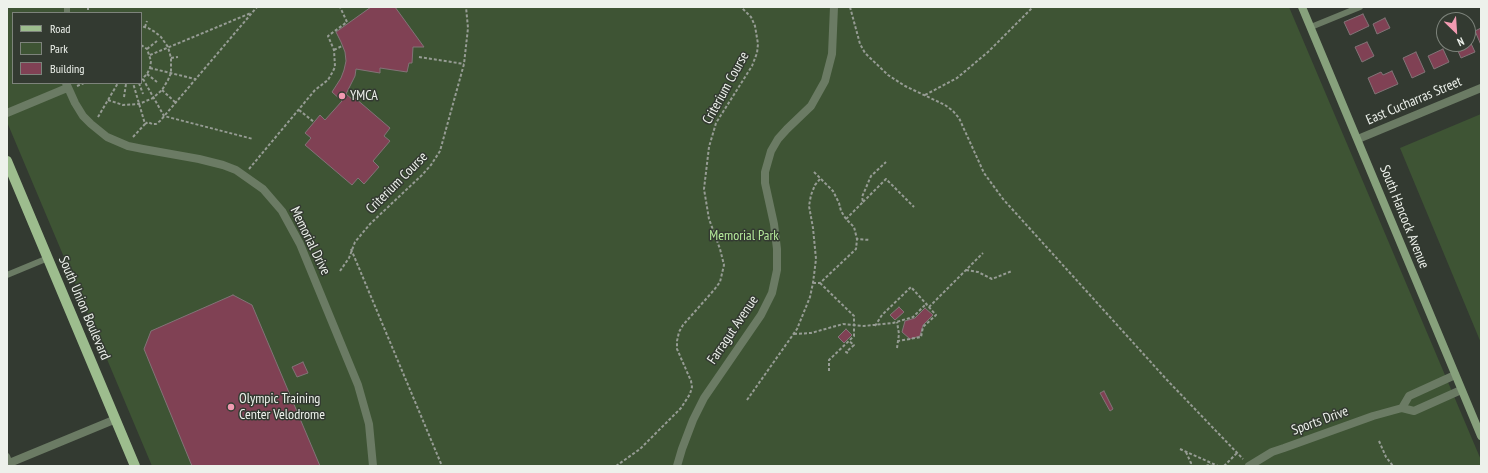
<!DOCTYPE html>
<style>
body{margin:0}
#map{position:relative;width:1488px;height:473px;overflow:hidden;background:#333a31;font-family:"PT Sans Narrow",sans-serif}
canvas{display:block}
.frame{position:absolute;inset:0;border:8px solid #edf1eb;pointer-events:none}
.legend{position:absolute;left:12px;top:12px;width:130px;height:72px;box-sizing:border-box;background:#333a31;border:1px solid #7d837b;margin:0;padding:5px 7px;list-style:none;font-size:12px;color:#edf1eb}
.legend li{display:flex;align-items:center;gap:8px;height:20px}
.legend b{width:20px;border:1px solid #7d837b}
.north{position:absolute;left:1436px;top:12px;width:40px;height:40px;box-sizing:border-box;background:#333a31;border:1px solid #7d837b;border-radius:50%;rotate:155deg;font-size:11px;font-weight:700;line-height:16px;text-align:center;color:#edf1eb}
.north::after{content:'';display:block;margin:auto;width:14px;height:18px;background:#f19ab1;clip-path:polygon(50% 0,100% 100%,50% 72%,0 100%)}
</style>
<div id="map">
<canvas width="1488" height="473"></canvas>
<div class="frame"></div>
<ul class="legend">
<li><b style="height:5px;background:#9dbd8e"></b>Road</li>
<li><b style="height:11px;background:#3e5434"></b>Park</li>
<li><b style="height:11px;background:#804154"></b>Building</li>
</ul>
<div class="north">N</div>
</div>
<script>
const ctx = document.querySelector('canvas').getContext('2d');
ctx.lineJoin = 'round';
function paint(path, color) {
  ctx.fillStyle = color;
  ctx.fill(path, 'evenodd');
}
function poly(rows) {
  const path = new Path2D();
  for (const r of rows) {
    path.moveTo(r[0], r[1]);
    for (let i = 2; i < r.length; i += 2) path.lineTo(r[i], r[i + 1]);
  }
  return path;
}
function stroke(path, color, width, dash) {
  ctx.strokeStyle = color;
  ctx.lineWidth = width;
  ctx.lineCap = dash ? 'butt' : 'round';
  ctx.setLineDash(dash || []);
  ctx.stroke(path);
}
function drawText(font, color, halo, rows, align = 'center') {
  ctx.font = font + ' "PT Sans Narrow",sans-serif';
  ctx.lineWidth = 3;
  ctx.setLineDash([]);
  ctx.textBaseline = 'middle';
  ctx.strokeStyle = halo;
  ctx.fillStyle = color;
  for (const [text, x, y, turn = 0] of rows) {
    ctx.save();
    ctx.translate(x, y);
    ctx.rotate((+turn || 0) * Math.PI / 180);
    ctx.textAlign = isNaN(turn) ? turn : align;
    if (halo) ctx.strokeText(text, 0, 0);
    ctx.fillText(text, 0, 0);
    ctx.restore();
  }
}
paint(poly([
 [7,7,1289,7,1481,460,1481,466,152,466,7,122],
 [13,13,141,13,141,83,13,83],
 [1481,114,1481,343,1400,148]
]), '#3e5434');
const building = poly([
 [371,7,395,7,424,47,413,47,412,63,409,63,407,72,380,68,380,73,356,69,355,76,346,94,353,100,355,98,390,128,384,136,390,141,373,161,379,167,364,184,358,178,352,185,305,145,311,138,305,133,320,115,325,120,342,101,332,92,341,78,344,70,346,61,345,52,341,42,336,32,371,7],
 [1363,14,1369,26,1350,35,1344,22,1363,14],
 [1385,18,1390,28,1377,34,1373,24,1385,18],
 [1481,28,1481,45,1475,31,1481,28],
 [1468,37,1475,52,1461,58,1455,44,1468,44,1468,37],
 [1367,42,1374,56,1362,62,1355,47,1367,42],
 [1443,49,1449,62,1434,69,1428,56,1443,49],
 [1416,52,1425,72,1412,78,1403,58,1416,52],
 [1392,71,1398,84,1375,94,1368,78,1381,72,1383,75,1392,71],
 [233,295,252,305,320,466,192,466,144,349,151,331,233,295],
 [899,307,904,312,895,320,890,315,899,307],
 [925,308,933,315,923,325,920,336,910,339,902,332,905,321,915,318,925,308],
 [846,329,852,335,844,343,838,337,846,329],
 [303,362,308,373,297,377,292,367,303,362],
 [1104,391,1113,409,1110,411,1100,393,1104,391]
]);
paint(building, '#804154');
stroke(building, '#827477', 1);
stroke(poly([
 [88,7,88,13],
 [850,7,860,44,865,53,888,75,905,86,945,105,953,111,959,118,984,173,1003,199,1167,380,1243,459],
 [145,27,147,21],
 [141,45,147,49,151,61,150,68,147,74,141,80],
 [147,49,157,41],
 [334,50,342,46],
 [150,55,251,13],
 [419,57,464,64],
 [171,58,178,57],
 [150,68,195,79],
 [147,74,157,82],
 [143,79,164,116,253,139],
 [124,83,133,83],
 [139,83,143,94],
 [77,86,84,83],
 [162,90,175,102],
 [925,95,957,78,988,52,1033,7],
 [124,97,126,84],
 [108,100,123,105,139,104,153,98,162,90,168,80,171,73,171,58,168,47,161,37,155,32,148,28,141,26],
 [299,110,314,122],
 [98,117,118,83],
 [145,124,148,122,152,124,156,124,160,121,257,7],
 [133,137,145,124,133,83],
 [249,169,315,90,328,80,332,73,335,67,334,50,328,36,347,22,340,7],
 [814,172,833,191,839,203,841,211,846,219,854,227,857,239,870,240],
 [863,202,886,179,914,207],
 [846,219,863,202,862,197,871,176,886,162],
 [351,249,442,466],
 [966,270,978,272,992,279,1012,271],
 [340,271,349,258,355,242,370,224,422,175,431,165,440,151,464,64,468,28,466,7],
 [813,283,820,283,856,249,857,239],
 [820,283,854,316,854,336,829,360,829,372],
 [929,307,983,253],
 [875,326,882,315,911,287,936,315,923,327,921,337,898,341],
 [794,334,811,333,843,324,864,326,893,323,913,317,927,303],
 [897,348,899,334,897,322],
 [848,353,846,352,854,345,849,341],
 [747,400,797,329,810,297,813,283,816,259,813,228,809,206,811,195,815,185,820,179],
 [1379,441,1386,457,1393,466],
 [1180,449,1218,466],
 [1186,452,1191,463,1190,466],
 [616,466,640,449,681,408,690,394,692,387,691,381,677,349,677,341,679,332,683,325,714,290,720,282,724,265,720,249,709,219,704,189,709,147,716,123,752,66,757,53,758,44,755,26,751,17,741,7],
 [1206,466,1211,464],
 [1224,466,1237,453]
]), '#969c94', 2, [3, 2]);
stroke(poly([
 [67,13,67,7],
 [1311,27,1360,7],
 [7,275,48,258],
 [7,456,11,466]
]), '#6b7b64', 6);
stroke(poly([
 [66,83,75,103,83,116,91,124,107,137,128,146,143,149,199,159,223,165,236,170,263,189,282,211,300,244,358,385,369,424,373,466],
 [7,113,67,88],
 [1358,139,1481,88],
 [1455,375,1409,396,1402,408,1414,411,1461,390],
 [7,464,116,419],
 [677,466,682,449,693,420,704,398,761,315,772,293,777,270,777,249,774,224,765,183,765,172,771,151,778,139,787,129,811,106,825,81,832,54,834,7],
 [1249,466,1272,452,1284,448,1373,416,1402,408]
]), '#6b7b64', 8);
stroke(poly([
 [1302,7,1481,436]
]), '#87a17c', 8);
stroke(poly([
 [7,161,135,466]
]), '#9dbd8e', 10);
for (const [x, y, r, color] of [
 [342,96,4,"#f19ab1"],
 [231,407,4,"#f19ab1"]
]) {
  const dot = new Path2D();
  dot.arc(x, y, r, 0, 2 * Math.PI);
  ctx.fillStyle = color;
  ctx.fill(dot);
  stroke(dot, '#333a31', 1.5);
}
drawText('14px', '#edf1eb', '#333a31', [
 ["Criterium Course",726,88,-61],
 ["East Cucharras Street",1414,101,-23],
 ["Criterium Course",397,183,-45],
 ["South Hancock Avenue",1404,217,68],
 ["Memorial Drive",310,241,64],
 ["South Union Boulevard",84,308,67],
 ["Farragut Avenue",733,330,-56],
 ["Sports Drive",1320,421,-20]
]);
drawText('14px', '#edf1eb', '#333a31', [
 ["YMCA",350,96],
 ["Olympic Training",239,399],
 ["Center Velodrome",239,415]
], 'left');
drawText('14px', '#b4e99a', '#333a31', [
 ["Memorial Park",744,236]
]);
</script>
